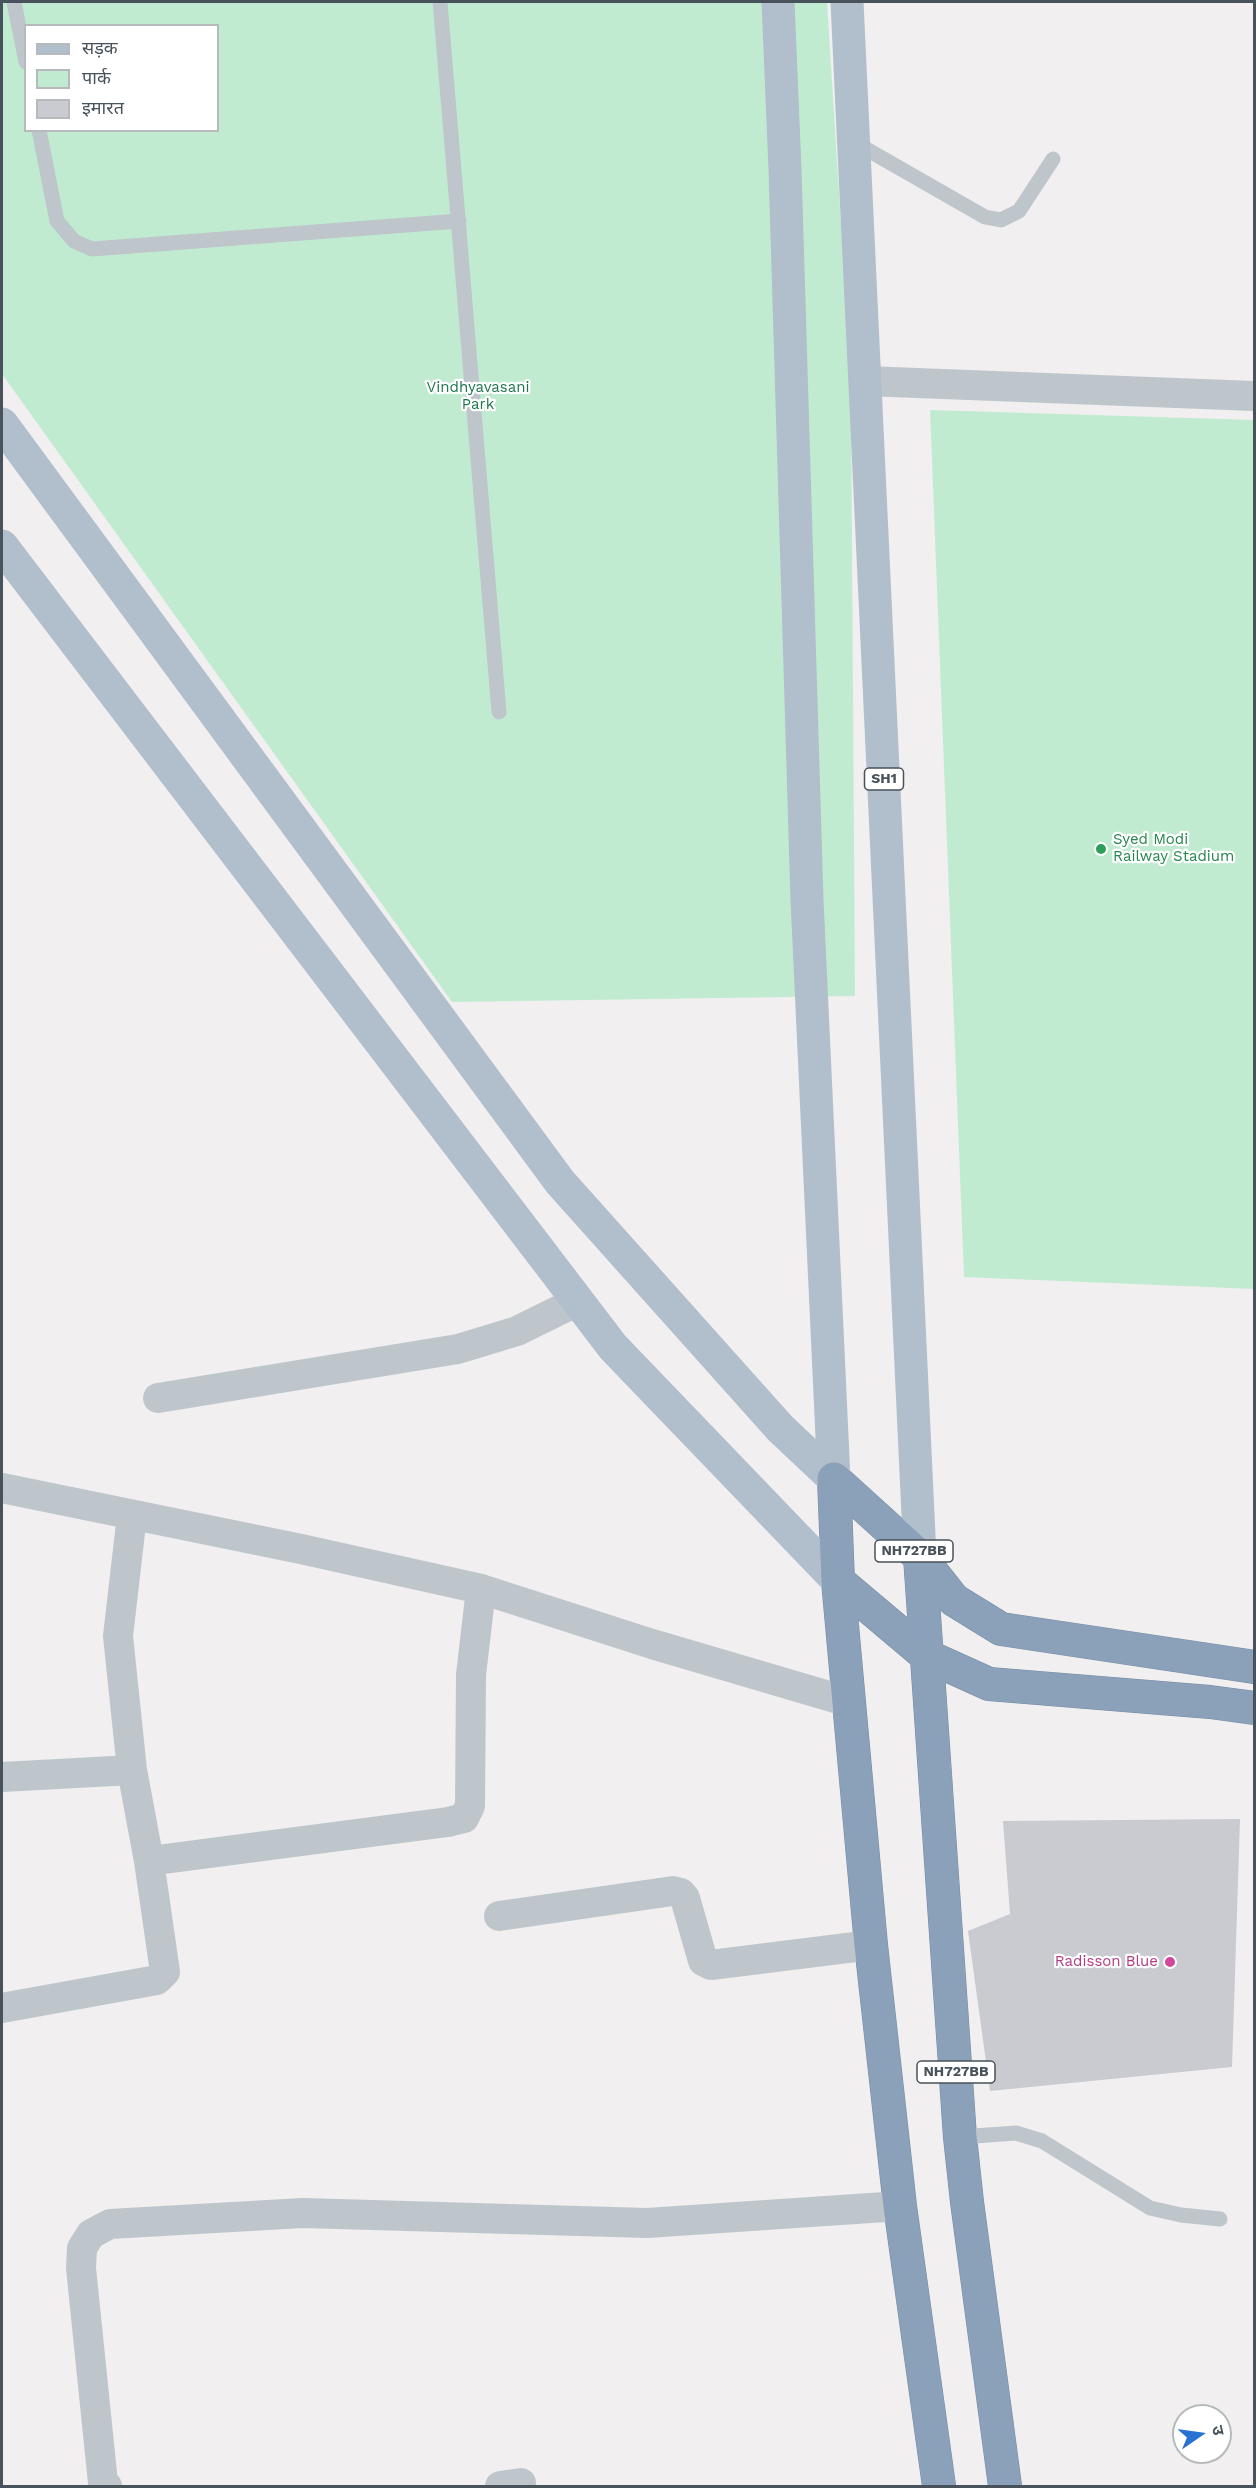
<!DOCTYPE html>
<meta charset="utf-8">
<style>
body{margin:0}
#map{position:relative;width:1256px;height:2488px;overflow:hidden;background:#f1efef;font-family:"Work Sans","Noto Sans Devanagari",sans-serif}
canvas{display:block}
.frame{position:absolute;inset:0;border:3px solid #48525a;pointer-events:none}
.legend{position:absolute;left:24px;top:24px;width:195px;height:108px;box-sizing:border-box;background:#fff;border:2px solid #b6babd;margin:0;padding:8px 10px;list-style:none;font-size:18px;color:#48525a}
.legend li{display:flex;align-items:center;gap:12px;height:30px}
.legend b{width:30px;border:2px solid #b6babd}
.north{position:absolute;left:1172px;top:2404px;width:60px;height:60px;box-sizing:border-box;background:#fff;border:2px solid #b6babd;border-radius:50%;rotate:77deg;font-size:16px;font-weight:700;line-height:24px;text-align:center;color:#48525a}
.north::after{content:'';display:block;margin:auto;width:21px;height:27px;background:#2872d2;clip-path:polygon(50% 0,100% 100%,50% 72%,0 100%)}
</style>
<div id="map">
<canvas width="1256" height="2488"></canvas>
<div class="frame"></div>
<ul class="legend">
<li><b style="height:8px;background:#b1becb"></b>सड़क</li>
<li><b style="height:16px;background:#c1ebd1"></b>पार्क</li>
<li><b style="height:16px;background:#c9cbd1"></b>इमारत</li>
</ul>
<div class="north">उ</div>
</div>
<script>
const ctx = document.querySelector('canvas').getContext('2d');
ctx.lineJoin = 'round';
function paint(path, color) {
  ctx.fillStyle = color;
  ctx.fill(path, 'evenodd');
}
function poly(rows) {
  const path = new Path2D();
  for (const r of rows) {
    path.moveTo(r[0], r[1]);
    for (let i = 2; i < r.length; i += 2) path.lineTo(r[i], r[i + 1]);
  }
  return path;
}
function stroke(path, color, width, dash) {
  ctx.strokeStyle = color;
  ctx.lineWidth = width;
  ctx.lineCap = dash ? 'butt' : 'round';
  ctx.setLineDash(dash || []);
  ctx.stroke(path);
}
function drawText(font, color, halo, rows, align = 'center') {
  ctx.font = font + ' "Work Sans",sans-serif';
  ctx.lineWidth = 4.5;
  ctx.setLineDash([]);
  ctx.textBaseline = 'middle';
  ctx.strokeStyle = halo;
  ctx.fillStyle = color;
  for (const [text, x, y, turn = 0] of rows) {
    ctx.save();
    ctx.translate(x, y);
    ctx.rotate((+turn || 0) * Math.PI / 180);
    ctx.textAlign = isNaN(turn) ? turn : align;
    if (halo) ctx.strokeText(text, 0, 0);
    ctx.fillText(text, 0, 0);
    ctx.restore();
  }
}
paint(poly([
 [2,2,827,2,851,382,855,996,452,1002,2,374],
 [26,26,218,26,218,130,26,130],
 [930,410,1254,420,1254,1289,964,1277]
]), '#c1ebd1');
paint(poly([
 [1240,1819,1232,2067,990,2091,968,1931,1010,1914,1003,1821]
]), '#c9cbd1');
const highway = poly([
 [834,1479,920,1557,960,2137,967,2202,1005,2486],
 [834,1479,838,1581,871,1945,900,2206,939,2486],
 [920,1557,954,1600,1001,1629,1254,1667],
 [838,1581,927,1656,989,1684,1210,1702,1254,1708]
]);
stroke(highway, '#768ca5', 34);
stroke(poly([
 [14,2,26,62],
 [440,2,499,712],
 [39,130,57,221,74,241,92,249,459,221],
 [854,142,985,217,1001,220,1019,211,1053,159],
 [960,2137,1016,2133,1042,2141,1150,2208,1181,2215,1220,2219]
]), '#bec6cc', 15);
stroke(poly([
 [865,381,1254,396],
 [158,1398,458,1349,517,1331,578,1301],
 [2,1488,301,1549,481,1589,652,1644,849,1702],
 [2,1777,132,1770],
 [149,1861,448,1822,464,1818,470,1806,471,1675,481,1589],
 [499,1916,673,1891,681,1893,685,1898,703,1961,711,1965,871,1945],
 [2,2008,157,1980,165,1972,149,1861,132,1770,118,1636,132,1515],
 [107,2486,103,2483,81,2268,82,2248,91,2234,110,2224,303,2213,647,2223,900,2206],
 [500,2486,521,2483]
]), '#bec6cc', 30);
stroke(poly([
 [778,2,785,169,807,900,834,1479],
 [847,2,920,1557],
 [2,424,560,1182,780,1428,834,1479],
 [2,546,613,1347,838,1581]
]), '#b1becb', 33);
stroke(highway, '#8aa1b9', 33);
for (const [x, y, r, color] of [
 [1101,849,6,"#2e9e5b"],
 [1170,1962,6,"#d1479c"]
]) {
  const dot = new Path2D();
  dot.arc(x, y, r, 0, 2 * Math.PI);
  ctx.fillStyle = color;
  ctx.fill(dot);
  stroke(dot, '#fff', 2);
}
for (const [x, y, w] of [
 [884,779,39],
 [914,1551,78],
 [956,2072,78]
]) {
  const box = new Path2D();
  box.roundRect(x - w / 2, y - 11, w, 22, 4.5);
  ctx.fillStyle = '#fff';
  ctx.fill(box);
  stroke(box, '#48525a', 1.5);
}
drawText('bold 14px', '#48525a', null, [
 ["SH1",884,779],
 ["NH727BB",914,1551],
 ["NH727BB",956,2072]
]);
drawText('15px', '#1f764a', '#fff', [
 ["Vindhyavasani",478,388],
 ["Park",478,405]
]);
drawText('15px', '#27864d', '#fff', [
 ["Syed Modi",1113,840],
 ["Railway Stadium",1113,857]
], 'left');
drawText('15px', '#b23c85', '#fff', [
 ["Radisson Blue",1158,1962]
], 'right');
</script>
